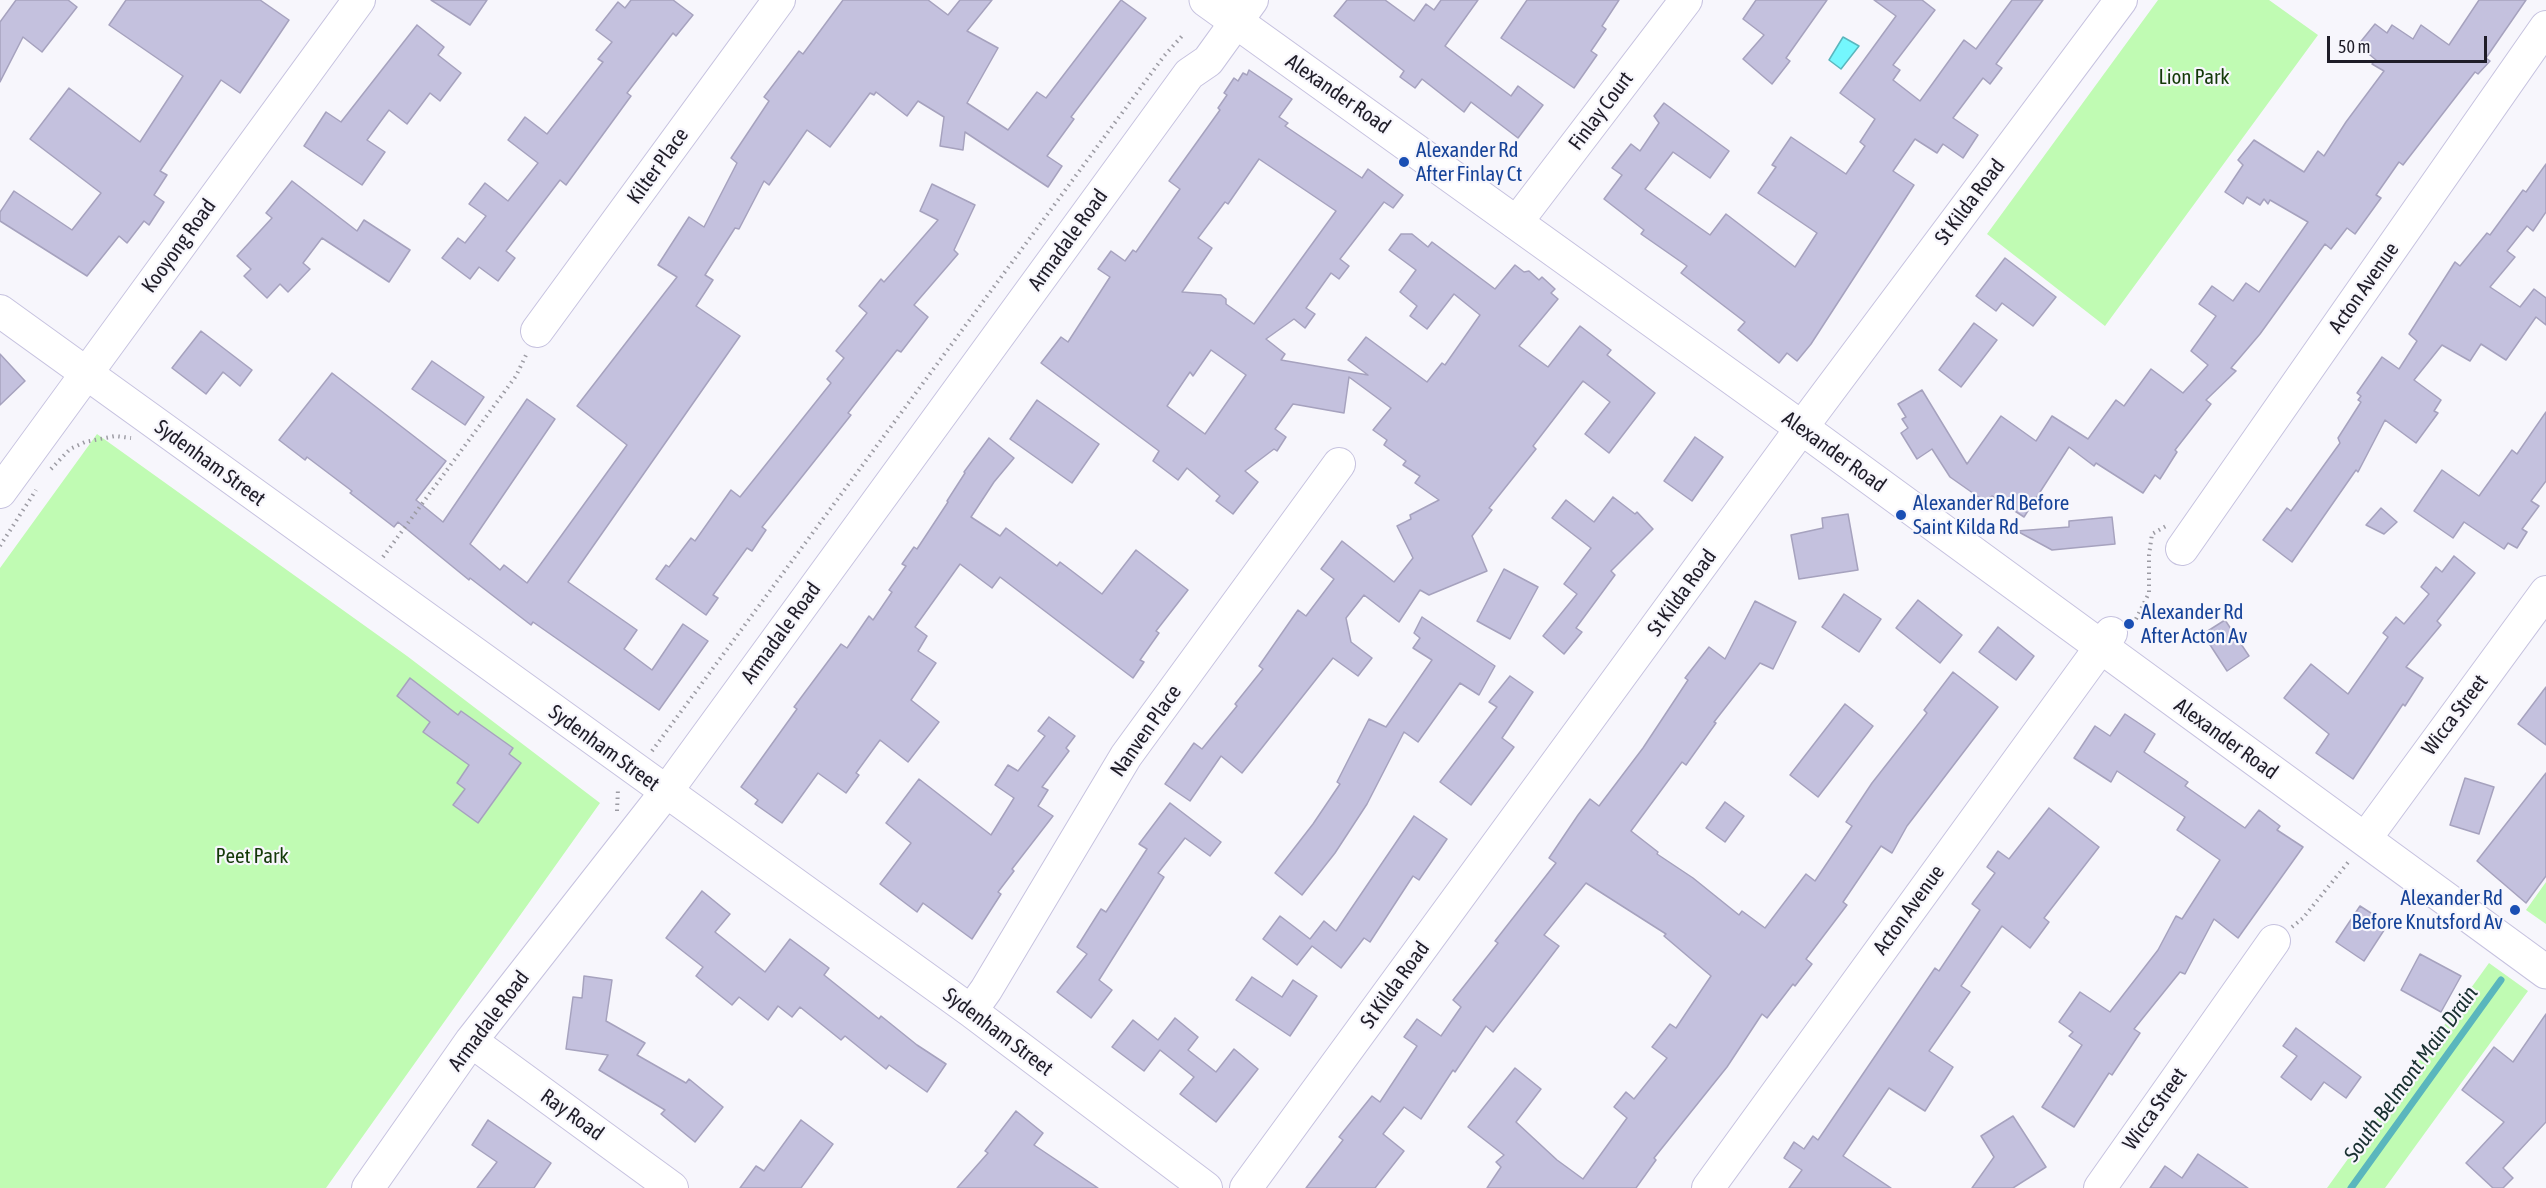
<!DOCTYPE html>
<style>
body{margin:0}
#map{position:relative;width:2546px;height:1188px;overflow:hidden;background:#f7f6fc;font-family:"Asap Condensed",sans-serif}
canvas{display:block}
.scale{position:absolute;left:2327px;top:36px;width:160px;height:27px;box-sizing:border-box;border:3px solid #1f1d28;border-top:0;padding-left:8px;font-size:18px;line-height:21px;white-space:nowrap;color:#1f1d28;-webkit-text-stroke:4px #f7f6fc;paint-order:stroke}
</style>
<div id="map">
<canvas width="2546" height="1188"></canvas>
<div class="scale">50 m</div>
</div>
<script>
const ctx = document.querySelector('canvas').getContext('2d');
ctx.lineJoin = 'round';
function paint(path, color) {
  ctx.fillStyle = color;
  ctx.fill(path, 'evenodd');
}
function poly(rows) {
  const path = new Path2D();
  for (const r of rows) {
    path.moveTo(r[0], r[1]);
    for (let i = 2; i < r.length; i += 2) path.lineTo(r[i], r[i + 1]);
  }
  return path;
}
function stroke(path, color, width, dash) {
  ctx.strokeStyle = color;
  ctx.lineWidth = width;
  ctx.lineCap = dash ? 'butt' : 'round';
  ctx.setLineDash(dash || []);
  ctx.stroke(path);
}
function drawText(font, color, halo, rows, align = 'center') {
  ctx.font = font + ' "Asap Condensed",sans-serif';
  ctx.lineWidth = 4.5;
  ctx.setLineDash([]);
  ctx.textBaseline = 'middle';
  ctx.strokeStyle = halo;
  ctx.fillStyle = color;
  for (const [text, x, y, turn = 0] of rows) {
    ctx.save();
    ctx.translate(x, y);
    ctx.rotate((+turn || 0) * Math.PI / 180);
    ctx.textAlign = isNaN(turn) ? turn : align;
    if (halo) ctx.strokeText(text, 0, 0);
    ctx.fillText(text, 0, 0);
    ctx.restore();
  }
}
paint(poly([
 [2158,0,2269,0,2318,35,2105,326,1987,234],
 [97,434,407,656,600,803,326,1188,0,1188,0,568],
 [2546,882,2546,924,2526,910],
 [2489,963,2528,991,2385,1188,2327,1188]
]), '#c0fbb3');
const water = poly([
 [1843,37,1859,46,1841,69,1829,60,1843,37]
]);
paint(water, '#74f7fd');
stroke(water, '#5ab6bd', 1.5);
stroke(poly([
 [2351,1188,2501,980]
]), '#5ab6bd', 7);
const building = poly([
 [16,0,68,0,77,7,42,52,23,37,0,82,0,22,16,0],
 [126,0,260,0,289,20,240,93,221,80,160,171,167,175,154,195,164,202,149,225,144,221,127,243,119,236,87,276,0,221,0,212,14,191,72,230,101,193,30,139,69,88,140,142,183,76,109,25,126,0],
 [431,0,487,0,470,25,431,0],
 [631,0,673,0,693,15,676,36,673,33,627,93,631,96,566,185,560,180,506,251,515,258,498,281,479,267,470,279,442,258,458,238,465,243,486,216,469,204,485,183,508,201,538,163,508,140,525,117,547,134,603,62,598,59,612,42,596,30,618,2,625,8,631,0],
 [843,0,928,0,948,15,960,0,992,0,967,31,998,48,967,103,1008,130,1037,92,1046,98,1121,0,1146,18,1071,117,1074,119,1047,156,1062,166,1048,187,965,132,963,150,940,146,944,117,918,101,907,116,876,92,874,95,870,93,830,147,807,130,769,185,764,181,739,229,735,228,705,275,713,280,696,306,740,336,568,582,637,630,624,649,652,670,683,624,708,641,659,710,533,622,531,625,470,578,469,580,398,522,394,527,350,493,352,491,307,457,305,460,279,440,332,373,446,461,416,500,443,522,527,399,555,419,470,544,500,570,504,565,527,583,627,445,577,406,677,277,658,265,689,217,704,227,737,163,731,158,769,101,764,97,799,51,803,54,843,0],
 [1347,0,1385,0,1414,21,1426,4,1434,10,1441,0,1478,0,1445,46,1511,96,1518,86,1543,105,1518,138,1471,102,1464,112,1422,79,1415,88,1400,77,1404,71,1334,16,1347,0],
 [1527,0,1619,0,1602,26,1606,29,1591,51,1597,55,1574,88,1501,38,1527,0],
 [1756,0,1827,0,1786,58,1790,61,1772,84,1743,59,1764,35,1743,19,1756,0],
 [1874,0,1922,0,1935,10,1893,65,1900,70,1893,80,1920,101,1964,40,1976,49,2012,0,2043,0,1996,64,2002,68,1990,84,1983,78,1953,118,1978,135,1963,158,1943,144,1937,153,1915,139,1893,171,1914,185,1811,344,1797,361,1787,353,1779,363,1738,330,1745,322,1681,273,1687,266,1641,234,1644,230,1604,199,1622,175,1612,168,1631,144,1640,151,1659,123,1654,116,1664,103,1729,151,1710,178,1673,152,1645,189,1710,235,1726,214,1795,267,1817,233,1758,193,1776,167,1772,165,1791,137,1846,174,1865,146,1860,142,1875,119,1840,93,1896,16,1874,0],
 [2479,0,2526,0,2486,58,2490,61,2478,74,2475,72,2403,165,2399,162,2376,195,2381,198,2355,234,2347,228,2331,249,2325,244,2260,334,2231,368,2236,371,2206,400,2211,404,2175,450,2177,452,2160,479,2155,475,2143,493,2096,463,2094,466,2069,447,2024,517,1992,496,1987,503,1950,477,1932,449,1917,459,1901,433,1908,428,1902,419,1906,417,1898,404,1922,390,1967,464,2001,416,2036,441,2052,416,2088,439,2116,400,2124,406,2151,369,2183,393,2208,365,2191,351,2216,316,2199,304,2212,286,2233,301,2246,283,2259,292,2308,222,2270,200,2268,204,2264,199,2260,205,2247,197,2243,204,2225,192,2243,165,2238,160,2254,140,2304,172,2318,151,2324,156,2346,122,2384,71,2372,64,2376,60,2358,45,2375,24,2387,33,2392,25,2413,39,2421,25,2449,45,2479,0],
 [417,25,444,47,438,55,461,73,440,101,430,93,407,124,389,110,367,140,385,152,362,185,304,146,326,112,341,122,417,25],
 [1249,70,1292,99,1279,117,1288,123,1285,126,1362,178,1368,169,1403,195,1393,208,1384,202,1340,259,1349,266,1339,279,1331,273,1306,308,1315,314,1305,328,1294,319,1266,339,1285,354,1281,360,1368,375,1348,360,1366,337,1427,382,1442,363,1445,365,1480,315,1454,294,1427,329,1410,316,1417,306,1400,292,1416,270,1389,250,1401,234,1412,234,1428,247,1432,242,1495,289,1515,265,1524,272,1529,271,1539,280,1542,277,1555,289,1551,293,1558,299,1519,346,1548,367,1580,326,1611,350,1607,355,1655,393,1609,453,1585,434,1610,402,1583,381,1533,446,1536,449,1489,508,1492,510,1472,536,1487,571,1429,595,1420,590,1399,622,1364,595,1346,618,1351,642,1372,658,1358,676,1333,658,1242,773,1221,756,1190,801,1165,784,1194,743,1202,749,1237,706,1235,704,1263,669,1259,666,1298,610,1306,616,1334,579,1321,569,1342,541,1394,582,1413,558,1397,526,1411,519,1410,515,1439,500,1415,483,1420,476,1403,465,1406,461,1384,445,1387,440,1373,430,1391,408,1349,377,1344,413,1293,404,1275,429,1286,437,1277,451,1274,449,1245,471,1258,482,1233,514,1216,501,1220,496,1187,468,1178,480,1153,461,1159,451,1041,363,1061,337,1068,342,1110,277,1098,269,1111,251,1125,261,1133,250,1136,252,1180,189,1169,181,1220,110,1218,108,1227,95,1224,93,1234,78,1238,81,1243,73,1247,75,1249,70],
 [1259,159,1336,211,1254,324,1226,304,1226,299,1221,295,1182,292,1212,248,1198,238,1225,202,1228,204,1259,159],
 [1211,350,1246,375,1205,434,1167,406,1190,372,1193,376,1211,350],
 [2546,164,2546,212,2533,231,2527,226,2507,251,2515,257,2490,287,2520,307,2534,289,2546,298,2546,325,2536,317,2506,360,2481,344,2470,361,2442,345,2414,380,2441,400,2434,411,2438,413,2416,443,2385,420,2358,472,2356,470,2292,562,2263,540,2287,508,2291,511,2340,443,2338,438,2361,402,2358,400,2361,396,2357,393,2382,357,2399,369,2417,341,2409,334,2455,262,2460,266,2487,233,2490,235,2523,190,2526,192,2546,164],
 [292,181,357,231,364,220,410,250,389,282,322,238,303,263,310,269,288,292,280,284,267,298,244,276,251,269,237,256,272,218,266,213,292,181],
 [932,184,975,205,954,250,958,254,914,305,928,317,901,352,897,350,848,413,851,415,762,527,766,530,752,551,747,548,713,595,718,598,706,615,656,579,666,565,669,567,691,538,695,541,731,490,740,497,831,383,827,379,844,358,836,351,867,313,859,306,881,279,884,282,938,220,920,211,932,184],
 [2005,258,2056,297,2033,326,2002,303,1996,311,1976,296,2005,258],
 [1974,323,1997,340,1961,387,1939,370,1974,323],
 [201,331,252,370,240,386,223,372,206,394,172,368,201,331],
 [0,354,25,381,0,405,0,354],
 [432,361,484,397,465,425,412,389,432,361],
 [1037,400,1099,444,1072,483,1010,439,1037,400],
 [2546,412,2546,481,2531,501,2539,506,2522,529,2527,532,2517,548,2508,543,2504,549,2464,522,2453,538,2414,511,2442,470,2479,496,2512,450,2517,454,2546,412],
 [1695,437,1723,457,1692,501,1664,481,1695,437],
 [989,438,1014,458,994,482,971,517,1000,536,1006,528,1057,566,1060,562,1102,594,1136,550,1188,590,1156,631,1159,633,1140,660,1144,662,1133,678,1000,577,992,588,960,564,915,627,927,636,918,651,936,663,911,700,939,722,908,762,880,740,856,773,859,775,846,793,818,773,782,823,755,804,758,800,741,787,797,709,794,707,841,644,847,648,869,616,873,620,892,592,889,590,906,566,902,564,914,547,917,549,948,502,947,501,965,473,964,472,989,438],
 [1613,497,1635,514,1637,512,1653,529,1611,571,1615,575,1576,628,1582,632,1564,654,1543,636,1577,594,1564,584,1591,548,1552,518,1566,500,1594,522,1613,497],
 [2381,508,2397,522,2384,534,2366,525,2381,508],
 [1848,514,1858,570,1799,579,1791,535,1823,528,1822,518,1848,514],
 [2112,517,2115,544,2052,550,2017,531,2069,527,2069,521,2112,517],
 [2454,556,2475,573,2437,621,2441,625,2406,667,2423,678,2405,706,2403,704,2353,779,2316,753,2329,734,2284,698,2311,664,2348,694,2388,637,2383,633,2396,617,2404,624,2429,594,2421,587,2436,567,2442,572,2454,556],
 [1504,569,1538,587,1510,639,1477,621,1504,569],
 [1844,594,1881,619,1859,652,1822,627,1844,594],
 [1918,600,1962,635,1940,663,1896,628,1918,600],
 [1755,601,1796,622,1773,669,1760,663,1714,722,1716,723,1686,765,1682,762,1631,831,1658,852,1657,854,1693,878,1739,915,1742,911,1765,928,1806,874,1815,881,1852,826,1846,822,1872,783,1927,713,1924,710,1953,672,1998,707,1907,826,1892,853,1881,846,1843,902,1847,905,1806,959,1812,964,1795,986,1793,984,1767,1018,1762,1014,1727,1067,1654,1158,1656,1160,1636,1188,1487,1188,1501,1167,1496,1162,1504,1155,1468,1127,1515,1068,1541,1089,1516,1122,1557,1160,1583,1179,1627,1118,1614,1107,1626,1092,1634,1099,1667,1058,1652,1047,1670,1024,1676,1028,1711,976,1664,936,1666,934,1586,883,1544,935,1559,946,1493,1032,1486,1026,1455,1072,1453,1070,1421,1119,1404,1107,1383,1134,1404,1151,1375,1188,1306,1188,1343,1140,1339,1137,1372,1096,1380,1102,1417,1046,1404,1037,1417,1019,1441,1036,1461,1007,1453,1000,1498,943,1495,941,1556,863,1549,858,1578,815,1590,799,1599,806,1643,748,1688,680,1685,678,1709,647,1725,659,1755,601],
 [1422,617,1495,666,1479,695,1460,683,1418,742,1404,732,1367,804,1335,853,1302,895,1275,873,1313,824,1340,784,1337,782,1369,719,1386,727,1432,660,1413,648,1420,638,1414,633,1422,617],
 [2225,620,2249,656,2227,671,2203,634,2225,620],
 [1998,627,2034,656,2016,680,1979,652,1998,627],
 [1510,676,1533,692,1502,738,1514,747,1471,805,1440,782,1497,707,1489,702,1510,676],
 [410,678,458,715,461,711,513,748,509,754,521,763,478,823,453,805,465,789,457,783,469,765,423,732,430,722,397,696,410,678],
 [2546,687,2546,745,2518,724,2546,687],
 [1845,704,1873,726,1818,797,1790,775,1845,704],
 [2125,714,2155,734,2144,752,2188,782,2185,786,2245,828,2259,810,2280,826,2277,830,2303,847,2238,938,2214,919,2185,974,2180,972,2134,1029,2140,1033,2112,1075,2109,1073,2074,1127,2042,1107,2082,1045,2069,1036,2073,1032,2059,1022,2080,992,2110,1012,2158,950,2176,916,2182,919,2220,860,2177,830,2185,817,2117,771,2111,782,2074,758,2095,726,2110,736,2125,714],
 [1049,717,1075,736,1066,748,1069,751,1042,787,1048,790,1038,806,1053,816,1012,869,1014,871,998,892,1001,894,972,939,923,903,917,912,880,884,911,843,886,823,919,779,991,835,1014,798,995,785,1008,765,1018,771,1045,736,1038,731,1049,717],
 [2546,773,2546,876,2526,903,2477,861,2546,773],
 [2465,778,2494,787,2479,834,2450,825,2465,778],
 [1725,802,1744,816,1725,842,1706,828,1725,802],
 [1170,803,1221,842,1210,856,1185,838,1158,873,1164,877,1099,980,1112,990,1091,1018,1057,992,1087,954,1077,947,1101,909,1106,912,1147,849,1139,844,1170,803],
 [2049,808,2099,847,2044,918,2049,922,2030,948,2002,926,1961,986,1970,992,1929,1051,1953,1067,1925,1111,1889,1088,1843,1156,1891,1188,1789,1188,1802,1170,1784,1158,1794,1142,1804,1149,1813,1136,1818,1140,1935,968,1939,971,1980,910,1972,904,1995,873,1987,867,1998,851,2009,859,2049,808],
 [1414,816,1447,839,1419,880,1413,876,1370,942,1364,938,1341,968,1312,946,1297,965,1263,939,1280,916,1310,939,1324,921,1336,931,1414,816],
 [702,891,730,914,715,932,765,972,790,939,829,968,824,975,879,1019,881,1016,917,1045,946,1064,927,1092,889,1065,886,1069,845,1036,841,1040,800,1007,792,1017,778,1006,768,1020,739,997,732,1005,696,976,703,967,666,938,702,891],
 [2360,906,2388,924,2364,961,2336,942,2360,906],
 [2420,954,2461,976,2441,1012,2401,990,2420,954],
 [584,976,612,980,606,1021,645,1043,637,1055,686,1083,689,1079,723,1107,695,1142,661,1114,665,1110,599,1070,608,1055,566,1049,573,997,582,998,584,976],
 [1252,977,1282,997,1293,980,1317,996,1290,1036,1236,1000,1252,977],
 [2546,1014,2546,1122,2503,1168,2513,1178,2503,1188,2493,1188,2466,1163,2504,1122,2462,1090,2494,1047,2513,1062,2546,1014],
 [1175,1018,1198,1037,1188,1050,1216,1072,1234,1049,1258,1069,1216,1122,1180,1094,1194,1077,1160,1050,1144,1071,1112,1047,1133,1020,1158,1040,1175,1018],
 [2296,1028,2361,1077,2346,1098,2324,1082,2311,1100,2281,1077,2297,1056,2283,1046,2296,1028],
 [1016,1111,1043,1133,1034,1145,1098,1188,957,1188,988,1153,985,1151,1016,1111],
 [2013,1116,2046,1167,2013,1188,1972,1188,1994,1157,1981,1136,2013,1116],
 [488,1120,551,1163,534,1188,477,1188,497,1162,472,1145,488,1120],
 [801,1120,833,1144,801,1188,740,1188,756,1166,764,1171,801,1120],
 [2198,1154,2248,1188,2150,1188,2165,1166,2182,1178,2198,1154]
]);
paint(building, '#c4c1de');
stroke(building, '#a6a2be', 1.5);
const minor = poly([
 [1516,223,1686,0],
 [0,311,971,1011,1206,1188],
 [537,331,779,0],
 [0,492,359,0],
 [2182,549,2546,27],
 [2365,839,2546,592],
 [971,1011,986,990,1126,756,1339,464],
 [471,1041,672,1188],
 [368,1188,471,1041,666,792,1189,74,1208,61,1252,0],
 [1246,1188,1811,415,2121,0],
 [1708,1188,2111,633],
 [2100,1188,2274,941]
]);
const major = poly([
 [1206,0,1802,428,2546,972]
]);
stroke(minor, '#c6c2df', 34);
stroke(major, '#c6c2df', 35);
stroke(poly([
 [51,469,70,449,85,442,115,436,131,438],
 [0,546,36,490],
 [383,557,516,376,527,353],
 [2136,619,2149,593,2149,555,2152,534,2166,526],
 [652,751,1164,56,1182,36],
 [617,811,618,789],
 [2292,927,2303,918,2350,860]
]), '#9c9ba3', 4, [1.5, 4.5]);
stroke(minor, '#fff', 32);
stroke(major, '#fff', 33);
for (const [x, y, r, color] of [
 [1404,162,6,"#1a4fb4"],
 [1901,515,6,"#1a4fb4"],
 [2129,624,6,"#1a4fb4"],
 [2515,910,6,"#1a4fb4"]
]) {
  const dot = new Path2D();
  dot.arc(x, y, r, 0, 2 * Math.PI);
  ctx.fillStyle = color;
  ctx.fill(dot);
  stroke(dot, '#f7f6fc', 2);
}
drawText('21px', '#133908', '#f7f6fc', [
 ["Lion Park",2194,77],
 ["Peet Park",252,856]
]);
drawText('21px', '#1f1d28', '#f7f6fc', [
 ["Alexander Road",1338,94,35],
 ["Finlay Court",1601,111,-53],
 ["Kilter Place",658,166,-54],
 ["St Kilda Road",1970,202,-53],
 ["Armadale Road",1068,240,-54],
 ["Kooyong Road",179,246,-54],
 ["Acton Avenue",2364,288,-55],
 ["Alexander Road",1834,452,36],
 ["Sydenham Street",210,463,36],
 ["St Kilda Road",1682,593,-54],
 ["Armadale Road",781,633,-54],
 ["Wicca Street",2455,715,-53],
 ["Nanven Place",1146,731,-55],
 ["Alexander Road",2226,739,36],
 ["Sydenham Street",604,748,36],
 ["Acton Avenue",1909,910,-54],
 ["St Kilda Road",1395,985,-54],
 ["Armadale Road",489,1021,-53],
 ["Sydenham Street",998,1032,37],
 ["Wicca Street",2155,1109,-55],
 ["Ray Road",572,1115,36]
]);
drawText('21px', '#164399', '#f7f6fc', [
 ["Alexander Rd",1416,150],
 ["After Finlay Ct",1416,174],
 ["Alexander Rd Before",1913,503],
 ["Saint Kilda Rd",1913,527],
 ["Alexander Rd",2141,612],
 ["After Acton Av",2141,636],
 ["Alexander Rd",2503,898,"right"],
 ["Before Knutsford Av",2503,922,"right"]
], 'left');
drawText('italic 22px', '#193031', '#f7f6fc', [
 ["South Belmont Main Drain",2411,1074,-54]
]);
</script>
